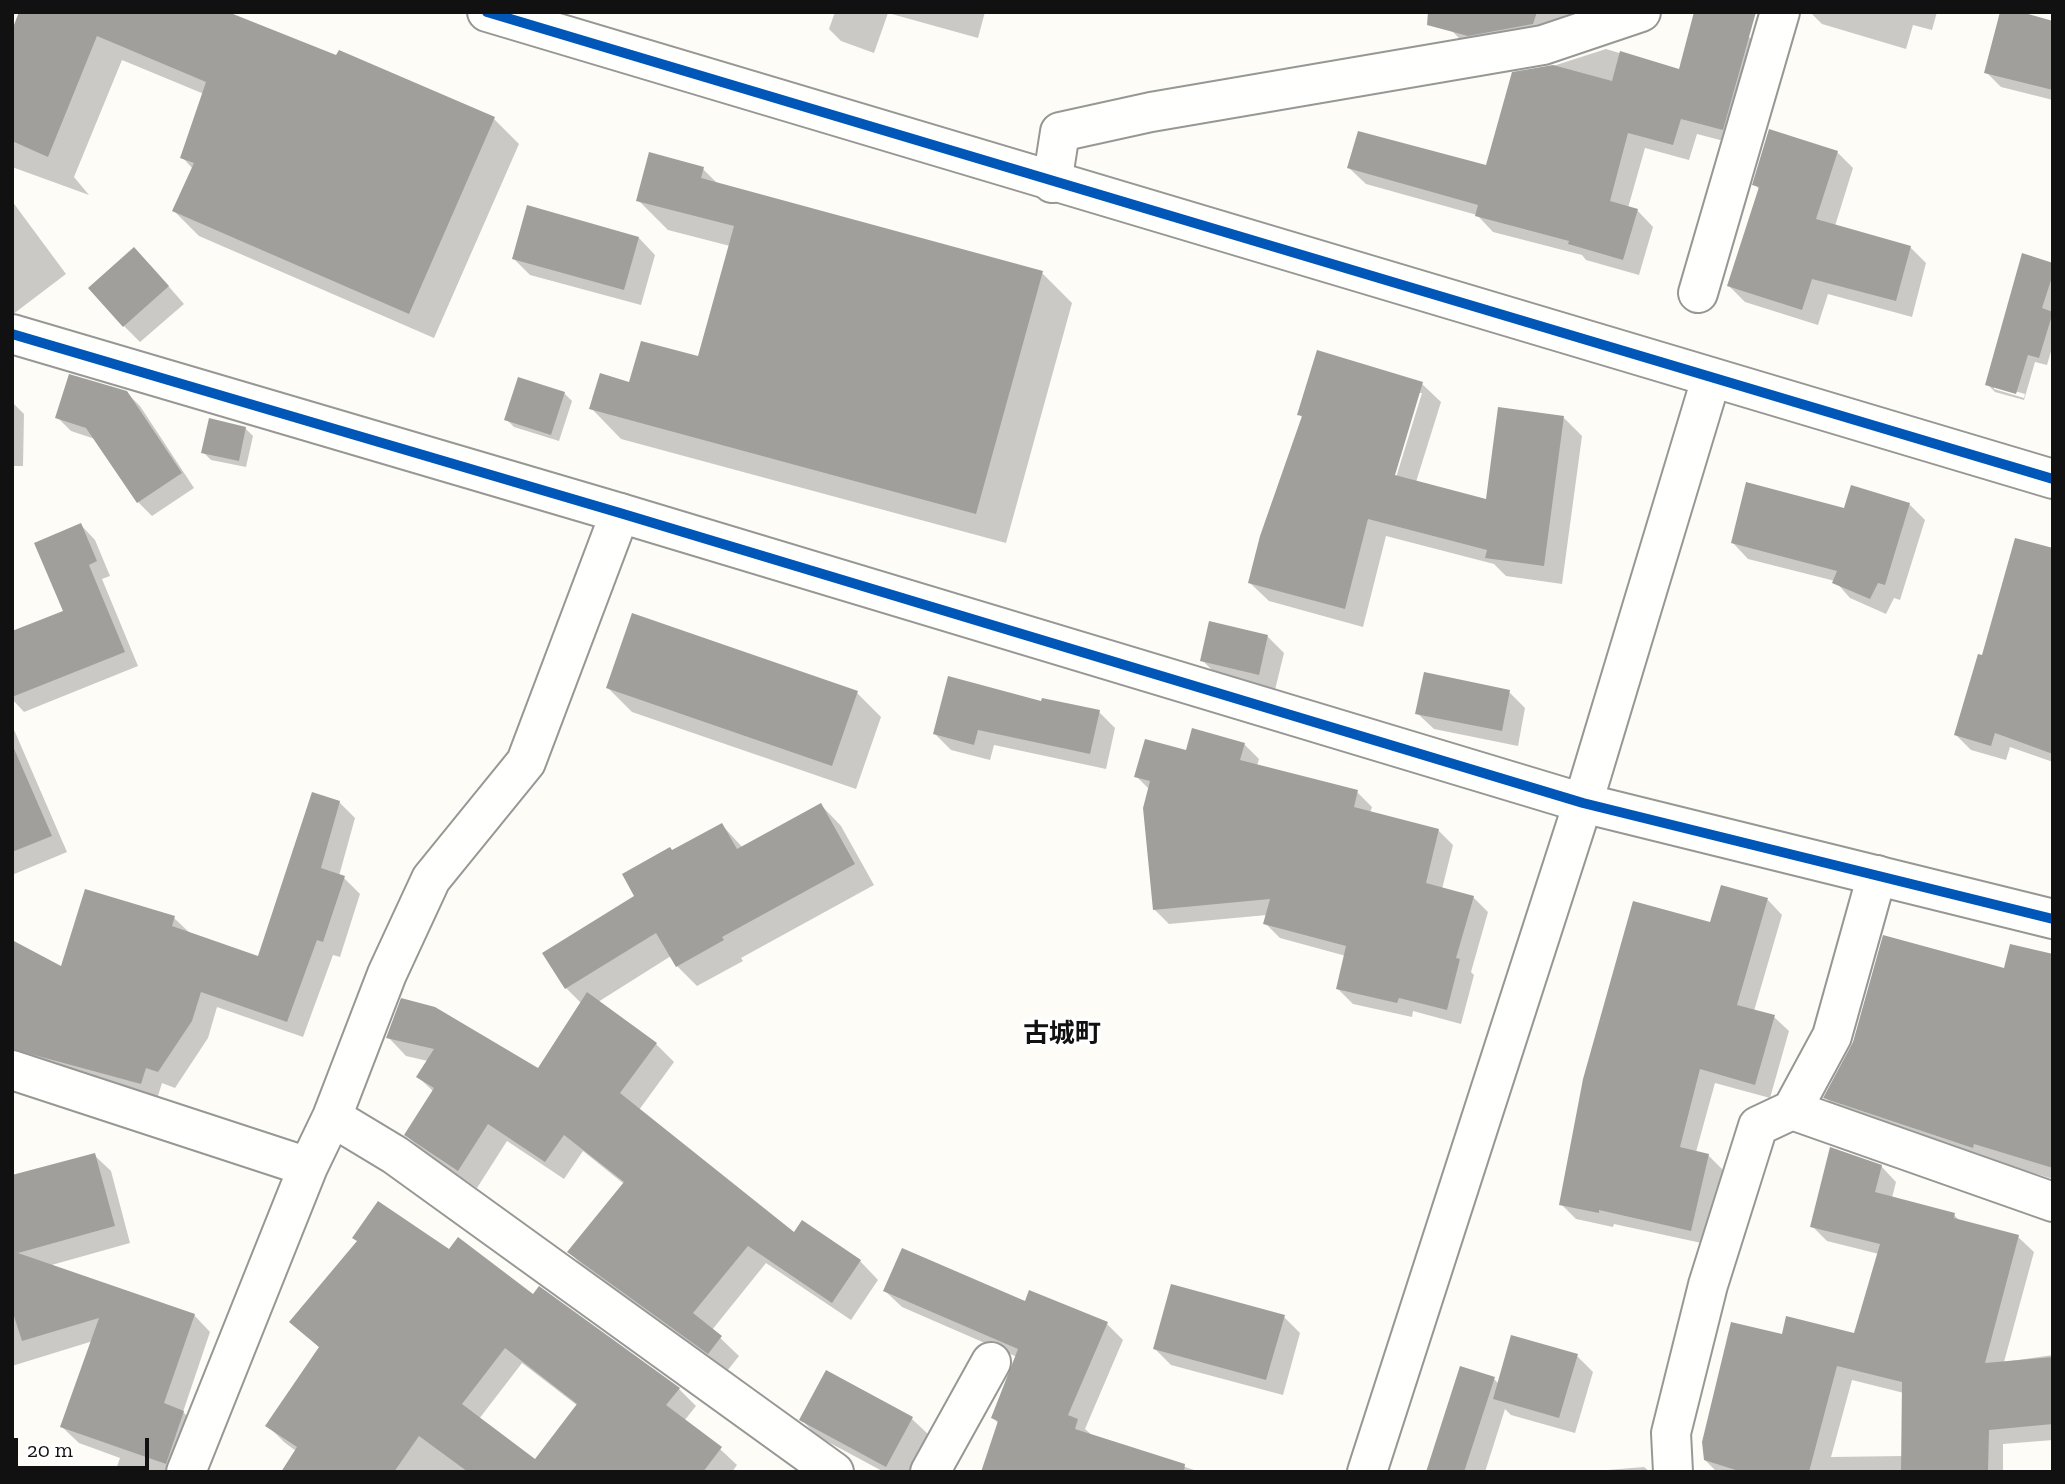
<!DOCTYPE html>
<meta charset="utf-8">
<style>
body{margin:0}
#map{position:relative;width:2065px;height:1484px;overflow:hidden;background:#fdfcf7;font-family:"Zilla Slab",serif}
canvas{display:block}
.frame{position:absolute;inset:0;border:14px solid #111;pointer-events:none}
.scale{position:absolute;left:14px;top:1438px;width:135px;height:32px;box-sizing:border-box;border:4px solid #111;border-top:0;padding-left:9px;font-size:21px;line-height:24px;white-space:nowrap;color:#111;-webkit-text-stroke:5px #fff;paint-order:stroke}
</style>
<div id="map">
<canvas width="2065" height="1484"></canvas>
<div class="frame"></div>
<div class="scale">20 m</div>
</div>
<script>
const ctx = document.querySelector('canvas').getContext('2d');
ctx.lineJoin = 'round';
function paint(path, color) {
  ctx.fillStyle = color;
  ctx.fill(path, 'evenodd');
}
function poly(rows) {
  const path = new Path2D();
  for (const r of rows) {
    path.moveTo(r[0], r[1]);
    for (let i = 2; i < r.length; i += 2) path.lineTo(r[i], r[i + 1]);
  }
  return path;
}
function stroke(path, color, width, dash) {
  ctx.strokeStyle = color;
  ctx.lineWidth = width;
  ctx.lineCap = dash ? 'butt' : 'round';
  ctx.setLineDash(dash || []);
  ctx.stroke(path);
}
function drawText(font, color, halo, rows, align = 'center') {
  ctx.font = font + ' "Zilla Slab","Noto Sans JP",serif';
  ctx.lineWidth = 7;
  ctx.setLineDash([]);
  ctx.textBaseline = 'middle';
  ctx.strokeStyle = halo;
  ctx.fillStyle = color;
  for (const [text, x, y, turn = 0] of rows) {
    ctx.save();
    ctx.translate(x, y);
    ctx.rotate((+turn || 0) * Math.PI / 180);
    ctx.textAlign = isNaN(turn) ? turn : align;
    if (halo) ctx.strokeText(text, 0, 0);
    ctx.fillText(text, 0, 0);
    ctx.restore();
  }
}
paint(poly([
 [835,12,985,12,978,38,888,13,874,53,841,41,829,29],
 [1456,12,1595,12,1593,20,1463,42,1451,30],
 [1810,12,1937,12,1932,30,1913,25,1906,49,1822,24],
 [230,15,494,119,519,144,434,338,199,236,174,211,193,169,182,157,204,94,122,60,74,177,89,195,12,167,12,35],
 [2053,23,2053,100,2001,87,1986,72],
 [1749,37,1765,53,1739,145,1697,134,1689,160,1645,148,1628,208,1637,210,1653,227,1639,275,1586,260,1582,255,1493,232,1477,215,1366,184,1349,168,1487,167,1550,67,1606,49,1680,71],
 [1837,152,1853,168,1835,226,1910,247,1926,263,1912,317,1828,294,1818,325,1745,302,1729,286,1760,190,1754,184],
 [703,169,718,184,1042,273,1072,303,1006,543,621,439,591,408,631,385,699,358,730,246,668,230,638,200],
 [12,201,66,274,12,315],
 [639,238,655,255,641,305,530,275,514,259],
 [2053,264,2053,305,2051,312,2053,313,2053,344,2047,365,2035,362,2024,400,1995,392,1987,384],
 [1994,385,2025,394,2024,398,1994,389],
 [150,265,184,304,140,342,124,326],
 [1422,384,1441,402,1416,482,1488,501,1564,418,1582,436,1562,584,1506,576,1494,564,1386,536,1363,627,1269,601,1250,583,1303,418,1299,414],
 [1418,393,1422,393,1394,484,1391,483],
 [126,392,140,406,194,488,152,516,138,502,95,439,71,431,57,417],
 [564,393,572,401,559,441,514,427,506,419],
 [12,402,24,414,23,466,12,466],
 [245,428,253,436,246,467,211,460,203,452],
 [1909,504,1925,520,1900,600,1894,598,1886,614,1850,598,1835,581,1748,559,1733,543,1845,510],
 [81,525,95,540,110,576,102,579,138,666,24,712,12,699,12,633,65,612],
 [2053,550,2053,762,2010,747,2006,760,1971,750,1956,735,1983,657],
 [1210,623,1268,637,1284,653,1275,690,1218,676,1202,660],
 [608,688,857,693,881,717,856,789,632,712],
 [1509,692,1525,708,1518,746,1434,729,1417,713],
 [1043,704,1099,712,1115,728,1106,769,994,745,990,760,951,750,935,734],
 [12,725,67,852,12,875],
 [1244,744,1259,759,1257,766,1357,792,1372,807,1370,813,1438,830,1453,845,1442,889,1473,897,1488,912,1471,972,1474,975,1461,1024,1413,1011,1412,1017,1353,1004,1338,989,1346,956,1280,938,1265,923,1267,915,1169,924,1154,909,1149,789,1136,776,1188,752],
 [339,802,355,818,339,876,344,878,360,894,340,957,333,955,303,1037,217,1007,208,1038,175,1088,162,1083,157,1099,32,1065,17,1050,63,968,174,918,191,934,259,958],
 [821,805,841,826,874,885,741,958,743,961,697,986,677,966,671,956,598,1002,656,1044,674,1062,639,1110,795,1234,803,1223,860,1261,878,1280,851,1320,766,1263,712,1330,739,1356,727,1371,587,1270,569,1252,624,1184,583,1151,564,1179,507,1141,477,1188,424,1153,406,1135,434,1092,418,1077,428,1061,406,1056,388,1037,538,1070,582,1004,566,988,544,954,637,896,673,852,722,825,743,848],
 [1722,887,1768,900,1782,915,1754,1011,1774,1017,1789,1031,1770,1098,1715,1083,1696,1152,1708,1155,1723,1170,1706,1244,1614,1224,1613,1227,1576,1219,1561,1204,1711,924],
 [2053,958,2053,1179,1843,1115,1826,1098,2006,970],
 [94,1155,111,1171,130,1243,48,1266,194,1315,210,1332,183,1412,200,1429,185,1472,115,1472,120,1458,79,1443,62,1427,93,1341,12,1366,12,1203],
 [1881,1166,1896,1182,1892,1198,1954,1215,1960,1221,2018,1237,2034,1252,2004,1362,2053,1355,2053,1440,2003,1444,2003,1472,1717,1472,1705,1460,1783,1336,1855,1335,1879,1254,1827,1241,1812,1226],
 [1852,1380,1904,1393,1903,1456,1831,1457],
 [450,1251,533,1297,539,1288,679,1389,696,1406,684,1421,720,1449,737,1465,732,1472,565,1472,578,1406,522,1363,479,1419,549,1472,283,1472,296,1451,284,1442,268,1426,320,1348,292,1322],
 [885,1291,1026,1303,1107,1324,1123,1340,1085,1429,1093,1436,1200,1472,983,1472,999,1424,993,1418,1017,1357,902,1307],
 [1284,1317,1300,1333,1283,1395,1171,1365,1155,1349],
 [1577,1356,1593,1372,1575,1433,1511,1415,1505,1409,1485,1472,1436,1472,1494,1379,1499,1384],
 [827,1372,912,1419,929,1435,908,1472,884,1472,817,1436,801,1419],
 [1644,1467,1650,1472,1583,1472]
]), '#0003');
paint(poly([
 [19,12,228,12,336,55,339,50,495,117,409,314,172,211,194,163,180,158,206,82,97,36,48,157,12,141,12,30],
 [1428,12,1537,12,1533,24,1468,36,1427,25],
 [1694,12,1756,12,1723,130,1681,119,1673,145,1628,133,1610,201,1638,209,1623,260,1568,244,1569,241,1475,216,1478,205,1347,168,1358,131,1486,165,1512,72,1553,65,1612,81,1620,51,1679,69],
 [2000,12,2021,12,2053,21,2053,90,1984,73],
 [1769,129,1838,151,1816,219,1911,246,1896,301,1812,279,1802,310,1727,286,1759,187,1752,185],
 [649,152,704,167,701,178,1043,271,976,514,589,409,600,373,629,382,641,341,698,356,734,226,636,201],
 [527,205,639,237,624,290,512,259],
 [134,247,169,286,123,327,88,288],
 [2022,253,2053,263,2053,274,2042,308,2053,312,2039,358,2028,355,2016,394,1985,385],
 [1317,350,1423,382,1395,475,1486,499,1498,407,1564,416,1544,566,1485,558,1487,550,1368,519,1345,609,1248,583,1260,536,1302,416,1297,415],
 [69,374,127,391,182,473,137,503,86,428,55,418],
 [518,377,565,392,551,435,504,420],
 [209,418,246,427,239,461,201,453],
 [1746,482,1844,508,1851,485,1910,503,1885,585,1878,583,1870,599,1832,583,1837,571,1731,543],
 [81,523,97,561,89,565,125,652,12,697,12,631,63,611,34,543],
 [2015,538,2053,548,2053,754,1995,733,1991,746,1954,735,1978,654,1982,655],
 [632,613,858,691,832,766,606,688],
 [1209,621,1268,635,1259,675,1200,661],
 [1424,672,1510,690,1502,731,1415,714],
 [948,676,1041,701,1042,698,1100,710,1090,754,978,730,974,745,933,734],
 [1192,728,1245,743,1240,760,1358,790,1354,807,1439,829,1426,883,1474,896,1456,958,1460,959,1447,1010,1399,998,1397,1003,1336,989,1346,946,1263,924,1270,899,1153,910,1143,808,1150,781,1134,777,1145,739,1186,750],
 [12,744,52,836,12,852],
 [312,792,340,801,321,868,345,876,323,942,317,940,287,1022,201,992,192,1021,158,1072,146,1068,141,1084,12,1049,12,940,61,966,85,889,175,916,172,926,258,956],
 [821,803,855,864,722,937,724,940,676,967,656,933,565,989,542,953,634,896,622,874,670,847,672,850,722,823,737,849],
 [1721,885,1768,898,1737,1005,1775,1015,1755,1085,1700,1069,1680,1147,1709,1154,1691,1231,1599,1210,1599,1213,1559,1205,1583,1079,1633,901,1710,922],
 [1883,935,2004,968,2010,944,2053,954,2053,1168,1974,1144,1973,1148,1823,1098,1853,1042],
 [587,992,657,1043,620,1093,794,1232,802,1220,861,1260,832,1303,748,1246,693,1313,722,1336,708,1354,567,1252,624,1182,564,1135,545,1162,488,1124,458,1171,404,1135,434,1088,416,1077,434,1049,386,1038,401,998,435,1007,538,1068],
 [1830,1147,1882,1165,1875,1192,1955,1213,1954,1218,2019,1235,1985,1363,2053,1357,2053,1424,1989,1430,1988,1472,1901,1472,1902,1382,1837,1366,1809,1472,1742,1472,1704,1460,1702,1442,1731,1322,1782,1334,1786,1316,1854,1333,1880,1244,1810,1227],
 [95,1153,115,1226,18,1253,195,1314,164,1403,184,1411,166,1464,60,1427,99,1318,22,1341,12,1310,12,1175],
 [378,1201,449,1249,458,1237,533,1294,539,1286,680,1388,666,1405,722,1447,703,1472,468,1472,419,1436,394,1472,281,1472,297,1447,265,1426,319,1347,289,1322,357,1241,352,1238],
 [505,1348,577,1404,535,1459,462,1404],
 [902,1248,1025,1301,1029,1290,1108,1322,1068,1415,1078,1419,1075,1429,1185,1464,1184,1472,981,1472,998,1421,991,1418,1018,1349,883,1291],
 [1171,1284,1285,1315,1266,1380,1153,1349],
 [1511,1335,1578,1354,1559,1418,1493,1399],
 [1460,1366,1495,1377,1464,1472,1426,1472],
 [826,1370,913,1417,886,1467,799,1420]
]), '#a19f9c');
const minor = poly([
 [1052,183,1060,132,1151,112,1543,45,1641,12],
 [1698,293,1780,12],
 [1877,875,1832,1036,1792,1110,2053,1202],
 [12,1070,308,1167],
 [332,1117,395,1155,834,1472],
 [186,1472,308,1167,332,1117,387,974,431,879,526,762,620,513],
 [930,1472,991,1362],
 [1673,1472,1671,1433,1708,1285,1758,1126,1792,1110]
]);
const tertiary = poly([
 [487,12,2053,479],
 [12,334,620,513,1583,803,2053,919],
 [1367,1472,1583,803,1711,379]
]);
stroke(minor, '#979795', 42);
stroke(tertiary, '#979795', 42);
stroke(minor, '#fffffe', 38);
stroke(tertiary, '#fffffe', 38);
stroke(poly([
 [487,12,2053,479],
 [12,334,620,513,1583,803,2053,919]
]), '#0057b8', 10);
drawText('bold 26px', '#111', '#fff', [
 ["古城町",1062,1035]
]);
</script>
